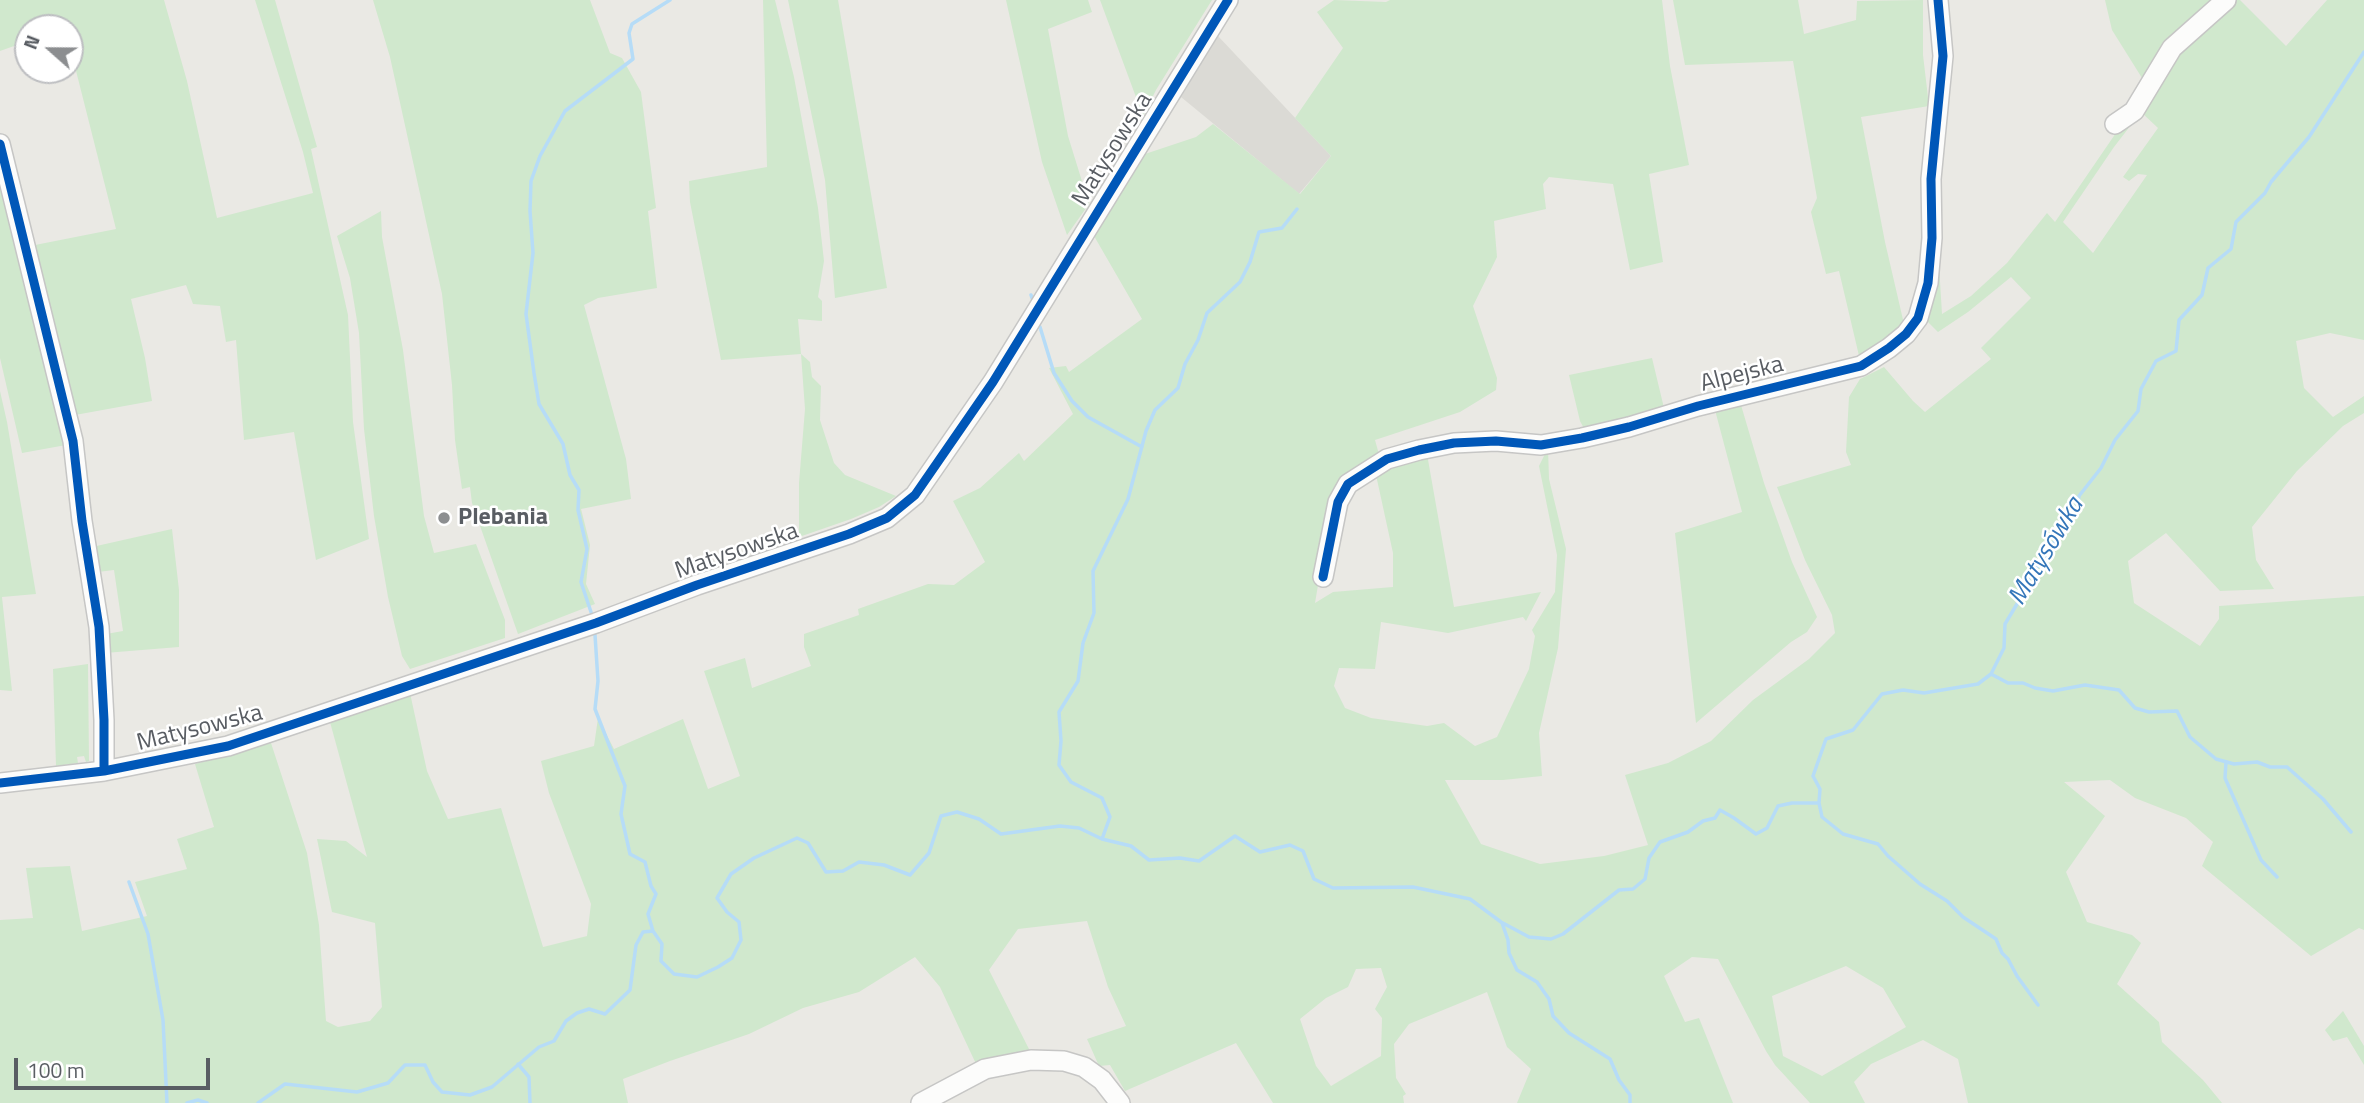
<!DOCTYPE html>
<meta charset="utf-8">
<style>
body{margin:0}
#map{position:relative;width:2364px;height:1103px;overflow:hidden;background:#eae9e4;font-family:"Titillium Web",sans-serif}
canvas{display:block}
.north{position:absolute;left:14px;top:14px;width:70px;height:70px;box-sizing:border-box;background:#fff;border:2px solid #bdbec1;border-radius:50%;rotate:291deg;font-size:19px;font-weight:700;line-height:28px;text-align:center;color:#595d63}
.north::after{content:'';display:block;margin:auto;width:24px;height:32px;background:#8c8e90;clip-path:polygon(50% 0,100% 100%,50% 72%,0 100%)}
.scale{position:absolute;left:14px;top:1058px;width:196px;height:32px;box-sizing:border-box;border:4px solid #595d63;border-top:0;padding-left:9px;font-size:21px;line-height:24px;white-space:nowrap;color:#595d63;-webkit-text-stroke:5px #fff;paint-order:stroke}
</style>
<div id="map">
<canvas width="2364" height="1103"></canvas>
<div class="north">N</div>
<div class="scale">100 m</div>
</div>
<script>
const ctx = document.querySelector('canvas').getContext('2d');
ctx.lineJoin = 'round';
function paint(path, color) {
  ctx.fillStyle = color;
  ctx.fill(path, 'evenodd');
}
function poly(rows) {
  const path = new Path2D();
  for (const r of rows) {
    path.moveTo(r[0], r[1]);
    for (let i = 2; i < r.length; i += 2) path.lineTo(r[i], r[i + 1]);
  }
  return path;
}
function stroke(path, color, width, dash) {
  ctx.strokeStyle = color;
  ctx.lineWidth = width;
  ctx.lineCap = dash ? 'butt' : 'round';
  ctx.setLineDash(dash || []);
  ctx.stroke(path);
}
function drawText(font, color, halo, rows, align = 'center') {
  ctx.font = font + ' "Titillium Web",sans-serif';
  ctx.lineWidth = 5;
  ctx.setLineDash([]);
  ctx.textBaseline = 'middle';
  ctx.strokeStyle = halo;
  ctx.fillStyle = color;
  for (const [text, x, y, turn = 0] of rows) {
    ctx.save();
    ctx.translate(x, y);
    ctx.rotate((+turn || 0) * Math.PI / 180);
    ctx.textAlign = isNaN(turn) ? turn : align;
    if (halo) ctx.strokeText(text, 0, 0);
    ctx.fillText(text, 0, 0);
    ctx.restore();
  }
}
paint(poly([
 [1218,36,1331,156,1299,194,1181,97]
]), '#dbdad5');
paint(poly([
 [0,0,164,0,187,81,217,218,313,193,303,152,255,0,275,0,317,147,311,149,348,315,353,422,369,539,316,560,294,432,244,440,236,340,226,342,220,306,193,304,186,285,131,299,145,358,152,401,75,415,30,246,116,229,70,47,70,28,28,28,28,41,0,51],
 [373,0,590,0,610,53,622,58,641,92,656,208,648,211,657,288,598,298,584,305,626,459,631,499,581,509,590,545,586,584,595,604,518,634,472,503,470,487,462,489,455,440,452,385,442,294,390,57],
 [763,0,775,0,794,77,818,208,824,261,818,297,822,301,822,321,798,319,801,354,810,362,812,377,821,386,820,420,834,463,845,475,896,496,879,507,851,519,799,537,799,483,805,409,801,354,721,360,690,202,689,181,767,167],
 [788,0,838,0,887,288,835,298,825,180],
 [1006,0,1088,0,1092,12,1048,29,1068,136,1089,204,1067,235,1042,162],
 [1100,0,1212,0,1156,90,1143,116],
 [1334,0,1386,2,1390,0,1662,0,1670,66,1689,165,1649,174,1663,262,1630,270,1613,184,1549,177,1543,184,1546,209,1494,221,1497,257,1473,306,1497,378,1496,390,1460,412,1375,440,1380,458,1341,477,1335,491,1329,519,1315,603,1333,592,1393,587,1393,553,1376,475,1427,454,1454,607,1541,592,1526,621,1523,617,1448,633,1381,622,1375,669,1339,668,1334,686,1345,708,1371,718,1427,726,1444,723,1475,746,1497,737,1529,669,1535,636,1532,630,1555,592,1557,555,1539,466,1548,448,1549,479,1566,549,1558,648,1539,733,1542,776,1503,780,1445,780,1481,844,1540,864,1604,856,1648,845,1625,775,1668,763,1711,741,1753,700,1809,659,1835,633,1832,615,1805,560,1777,487,1851,465,1846,452,1849,397,1860,379,1884,367,1913,401,1925,412,1991,359,1981,348,2031,298,2011,277,1968,312,1938,332,1925,319,1939,265,1942,314,1971,296,2007,263,2047,213,2055,222,2118,130,2183,45,2233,0,2240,0,2286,46,2327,0,2364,0,2364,340,2330,333,2296,341,2304,388,2333,417,2364,396,2364,413,2343,426,2297,471,2252,527,2256,560,2274,589,2220,591,2166,533,2128,561,2134,603,2200,646,2219,619,2219,606,2364,596,2364,930,2359,928,2311,956,2202,866,2213,842,2186,818,2135,798,2110,780,2064,782,2105,816,2066,872,2087,922,2132,935,2141,943,2117,984,2159,1022,2162,1042,2203,1080,2222,1103,1968,1103,1958,1059,1923,1040,1871,1064,1854,1082,1865,1103,1810,1103,1775,1065,1766,1051,1718,959,1692,957,1664,976,1685,1022,1699,1018,1733,1103,1517,1103,1531,1069,1507,1047,1487,992,1409,1024,1394,1044,1396,1078,1406,1094,1403,1096,1404,1103,1273,1103,1236,1043,1125,1091,1110,1065,1099,1066,1087,1039,1126,1026,1108,987,1087,921,1018,929,989,970,1031,1053,977,1066,940,987,915,957,859,992,803,1008,749,1034,670,1061,623,1079,628,1103,0,1103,0,920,33,918,26,868,70,866,82,931,147,916,135,882,187,869,177,839,214,827,195,764,271,743,307,853,319,925,326,1021,338,1027,370,1021,382,1007,375,923,332,912,317,839,346,841,367,857,330,722,410,693,427,771,448,819,501,808,543,947,587,936,591,904,549,793,541,761,594,746,598,718,614,749,683,719,708,789,740,776,704,671,745,658,752,688,811,666,804,647,804,634,859,615,858,609,928,584,954,585,985,562,953,501,980,488,1019,453,1024,461,1073,414,1049,368,1066,366,1069,372,1142,319,1094,236,1142,155,1196,137,1213,124,1300,194,1331,156,1295,118,1343,48,1317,12],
 [2141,112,2158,128,2123,177,2129,181,2138,174,2147,175,2093,253,2063,222,2114,147],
 [1846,966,1883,988,1906,1027,1822,1076,1783,1056,1772,996],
 [1381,968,1387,987,1375,1009,1382,1018,1381,1056,1331,1086,1316,1066,1300,1019,1326,998,1348,987,1356,969],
 [1673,0,1798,0,1804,34,1856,20,1857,1,1923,0,1923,55,1929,106,1861,117,1885,242,1904,324,1860,360,1839,271,1826,274,1811,212,1817,198,1793,61,1685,65],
 [2105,0,2218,0,2147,86,2112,30],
 [0,172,66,445,22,453,0,358],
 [381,211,382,237,403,350,424,516,434,553,476,544,505,620,505,638,410,669,402,656,388,597,374,516,364,429,359,333,350,278,337,236],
 [1652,358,1664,408,1586,432,1580,421,1569,375],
 [0,391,7,422,36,594,2,597,12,691,0,690],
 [1741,405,1764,483,1792,562,1817,617,1807,632,1791,642,1696,723,1675,533,1742,512,1715,410],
 [172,529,179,590,179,647,105,653,106,634,123,631,114,570,98,572,92,547],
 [88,664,89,761,86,762,84,756,77,757,78,763,56,766,53,669],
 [2343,1011,2364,1046,2364,1065,2347,1037,2333,1041,2325,1030]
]), '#d0e8cd');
stroke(poly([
 [1031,295,1032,298],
 [1040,327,1054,373,1072,401,1088,417,1142,447],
 [591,612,581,582,587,549,578,510,579,490,570,475,563,444,539,404,534,373,526,314,533,253,530,211,531,181,540,156,565,111,633,59,629,33,632,24,670,0],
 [595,635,598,681,595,709,625,786,621,814,630,854,645,862,651,886,656,894,648,914,653,931],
 [1991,674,2008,683,2023,683,2035,688,2053,691,2085,685,2119,690,2135,708,2149,712,2177,711,2190,737,2216,759,2234,764,2257,762,2270,767,2287,767,2323,799,2351,832],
 [2226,762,2225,778,2261,860,2277,877],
 [1819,803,1822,817,1843,834,1878,844,1888,856,1920,884,1947,901,1963,917,1996,939,2002,953,2008,959,2017,976,2038,1005],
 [1102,839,1110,817,1102,798,1071,782,1059,765,1061,741,1059,712,1078,681,1083,643,1094,613,1093,571,1128,499,1146,431,1155,410,1178,388,1185,364,1198,340,1207,313,1240,282,1250,262,1259,232,1282,228,1297,209],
 [129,882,148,934,163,1020,167,1103],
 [1502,923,1508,940,1509,953,1517,970,1537,982,1549,999,1553,1016,1569,1033,1610,1059,1619,1080,1630,1095,1630,1103],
 [518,1064,529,1077,530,1103],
 [187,1103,198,1100,207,1103],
 [258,1103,285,1084,357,1092,388,1083,405,1065,425,1065,433,1082,442,1092,470,1095,492,1087,539,1047,554,1041,566,1021,577,1013,589,1009,605,1014,630,990,636,945,643,932,653,931,662,944,661,961,674,974,697,977,718,967,732,958,741,940,739,922,727,912,717,898,731,874,754,858,797,838,808,843,826,872,843,871,859,862,884,865,910,875,929,853,941,816,957,812,979,819,1001,834,1060,826,1079,828,1102,839,1131,846,1149,860,1180,858,1199,861,1235,836,1260,852,1290,845,1303,851,1314,879,1333,888,1413,887,1470,899,1501,922,1529,937,1551,939,1563,934,1619,890,1633,889,1645,879,1649,858,1660,842,1688,832,1703,821,1715,818,1720,810,1734,818,1756,834,1767,828,1778,806,1792,803,1819,803,1820,789,1813,776,1826,739,1853,730,1882,694,1903,690,1924,693,1978,684,1991,674,2004,648,2005,624,2023,594,2027,581,2053,545,2062,522,2077,509,2079,496,2101,468,2115,440,2138,411,2141,389,2156,361,2176,351,2179,320,2202,295,2208,268,2231,249,2236,222,2265,193,2271,182,2309,137,2364,52]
]), '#b6dcf7', 3.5);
const minor = poly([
 [2115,124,2134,111,2172,48,2226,0],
 [0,144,73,441,82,521,99,627,104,720,104,771],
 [1323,577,1338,502,1348,484,1387,459,1419,450,1454,443,1496,441,1541,445,1582,438,1629,427,1698,406,1861,366,1889,348,1906,334,1918,318,1928,283,1932,238,1931,179,1943,56,1938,0],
 [0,783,104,771,228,746,596,623,697,585,849,534,887,518,915,495,993,382,1228,0],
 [921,1103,985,1069,1031,1060,1064,1061,1084,1067,1102,1080,1120,1103]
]);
stroke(minor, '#c6c6c5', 22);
stroke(minor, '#fcfcfb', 19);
stroke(poly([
 [0,144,73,441,82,521,99,627,104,720,104,771],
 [1323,577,1338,502,1348,484,1387,459,1419,450,1454,443,1496,441,1541,445,1582,438,1629,427,1698,406,1861,366,1889,348,1906,334,1918,318,1928,283,1932,238,1931,179,1943,56,1938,0],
 [0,783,104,771,228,746,596,623,697,585,849,534,887,518,915,495,993,382,1228,0]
]), '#0057b8', 9);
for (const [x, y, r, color] of [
 [444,518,7,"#8c8e90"]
]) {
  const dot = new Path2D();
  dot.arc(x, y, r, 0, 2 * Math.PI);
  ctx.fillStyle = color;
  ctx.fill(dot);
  stroke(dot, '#fff', 2.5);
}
drawText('24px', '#595d63', '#fff', [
 ["Matysowska",1113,150,-58],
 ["Alpejska",1742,375,-14],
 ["Matysowska",737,552,-19],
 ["Matysowska",200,729,-14]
]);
drawText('bold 24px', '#595d63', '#fff', [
 ["Plebania",458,518]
], 'left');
drawText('italic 26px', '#3476b9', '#fff', [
 ["Matysówka",2047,552,-59]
]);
</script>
